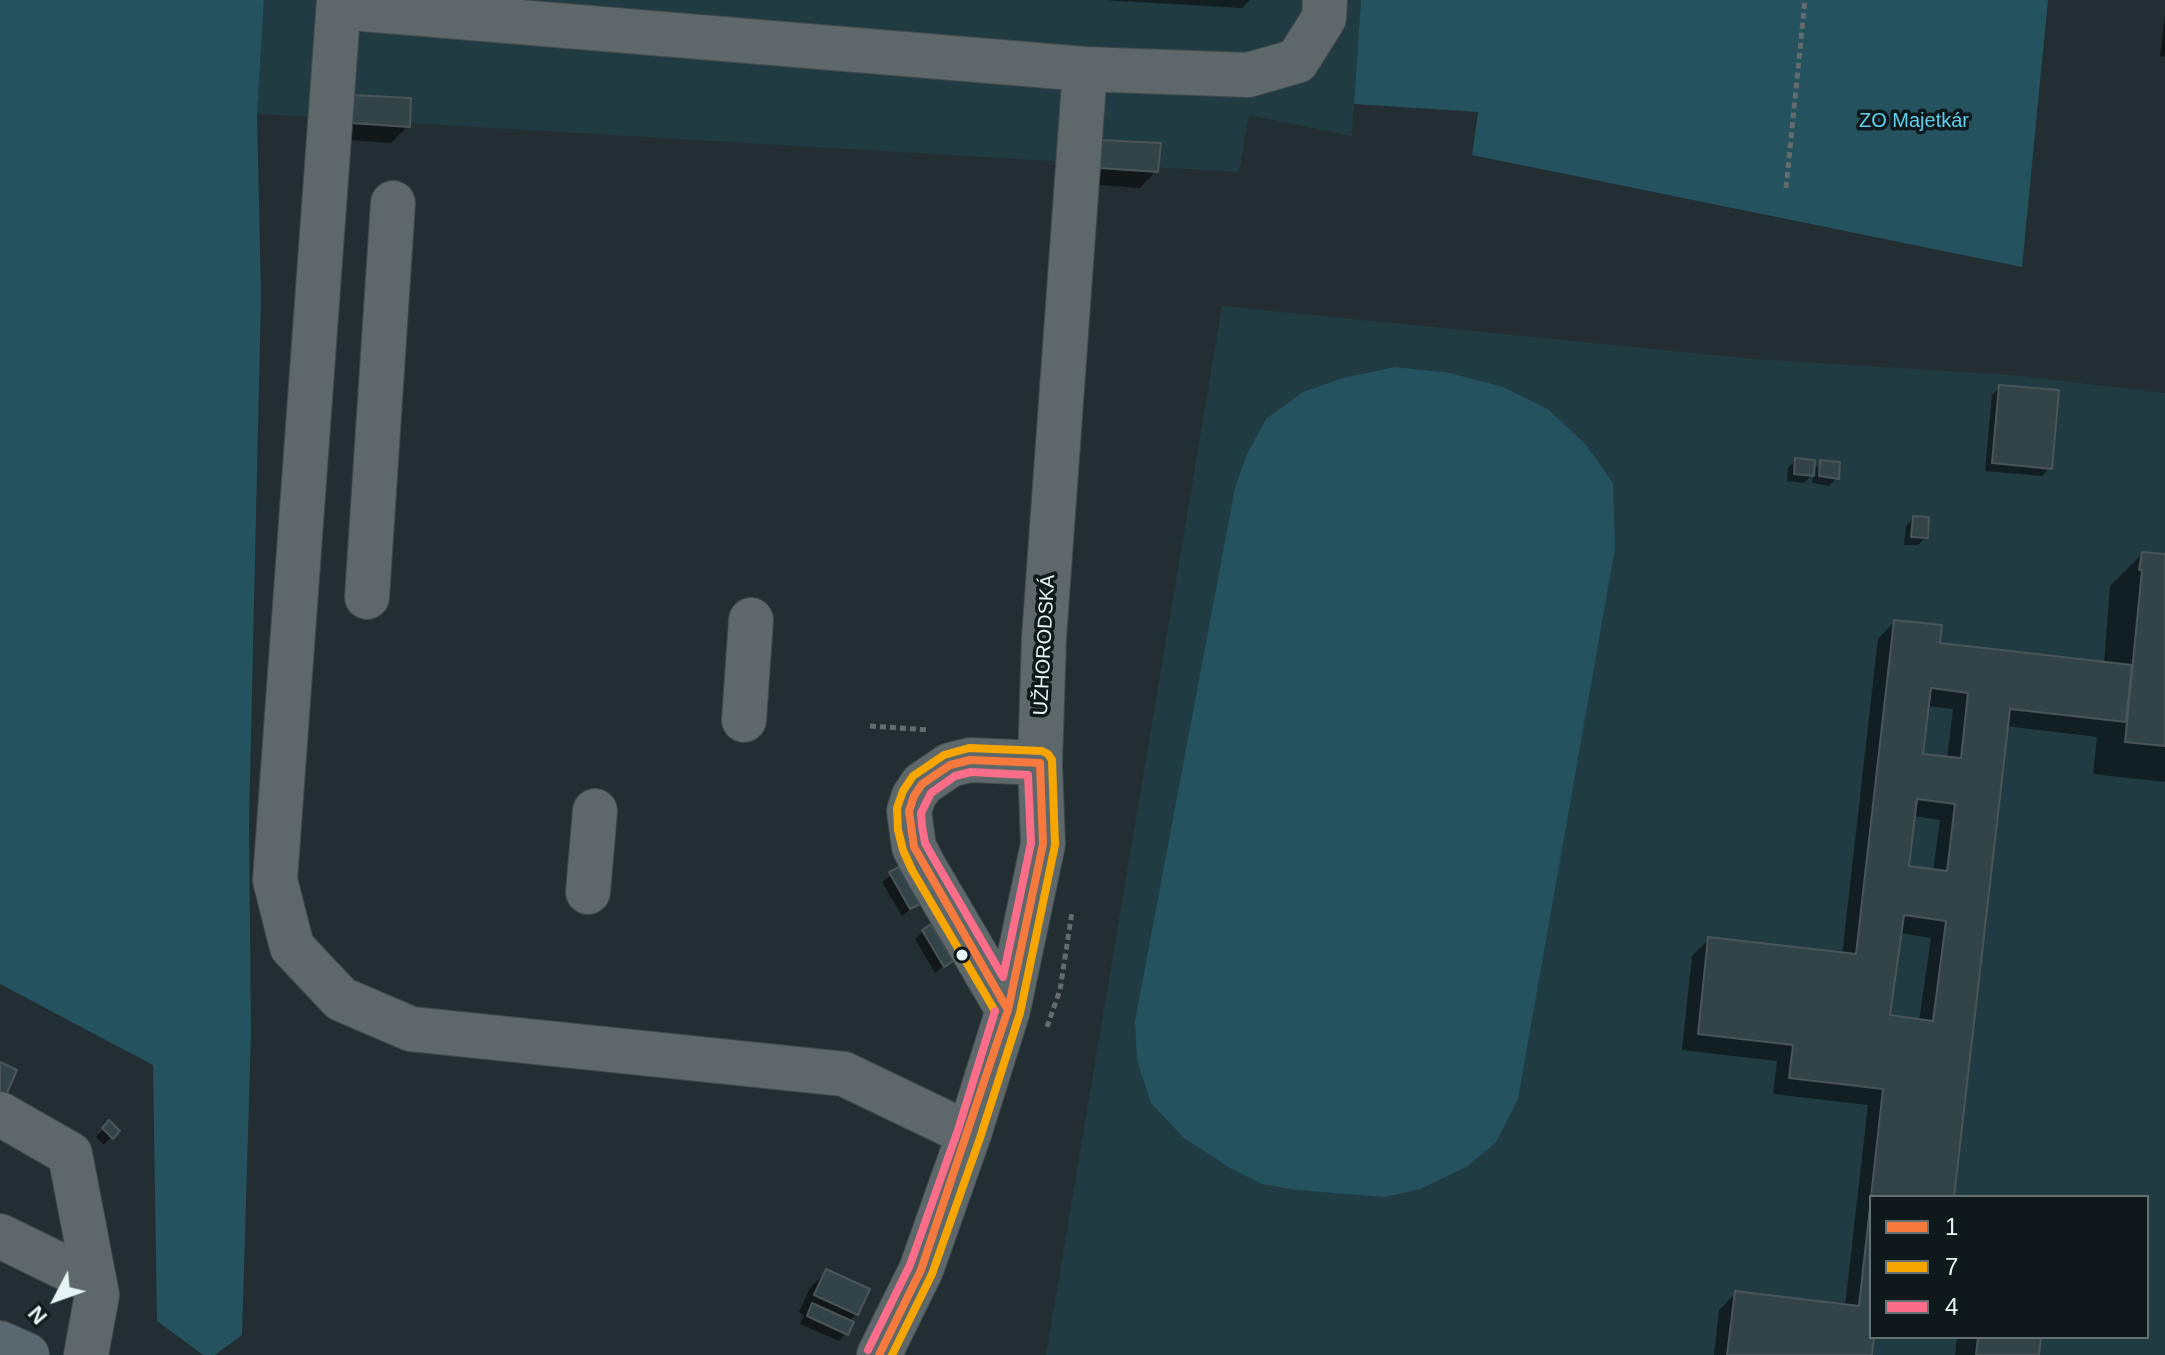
<!DOCTYPE html>
<meta charset="utf-8">
<style>
body{margin:0}
#map{position:relative;width:2165px;height:1355px;overflow:hidden;background:#232e32;font-family:Arial,sans-serif}
canvas{display:block}
.legend{position:absolute;left:1869px;top:1195px;width:280px;height:144px;box-sizing:border-box;background:#0f181b;border:2px solid #657073;margin:0;padding:10px 14px;list-style:none;font-size:24px;color:#e6f3f7}
.legend li{display:flex;align-items:center;gap:16px;height:40px}
.legend b{width:40px;border:2px solid #657073}
.north{position:absolute;left:16px;top:1259px;width:80px;height:80px;-webkit-text-stroke:6px #0f181b;paint-order:stroke;rotate:229deg;font-size:22px;font-weight:700;line-height:32px;text-align:center;color:#e6f3f7}
.north::after{content:'';display:block;margin:auto;width:28px;height:36px;background:#e6f3f7;clip-path:polygon(50% 0,100% 100%,50% 72%,0 100%)}
</style>
<div id="map">
<canvas width="2165" height="1355"></canvas>
<ul class="legend">
<li><b style="height:10px;background:#f6793e"></b>1</li>
<li><b style="height:10px;background:#f7a600"></b>7</li>
<li><b style="height:10px;background:#fb6d88"></b>4</li>
</ul>
<div class="north">N</div>
</div>
<script>
const ctx = document.querySelector('canvas').getContext('2d');
ctx.lineJoin = 'round';
function paint(path, color) {
  ctx.fillStyle = color;
  ctx.fill(path, 'evenodd');
}
function poly(rows) {
  const path = new Path2D();
  for (const r of rows) {
    path.moveTo(r[0], r[1]);
    for (let i = 2; i < r.length; i += 2) path.lineTo(r[i], r[i + 1]);
  }
  return path;
}
function stroke(path, color, width, dash) {
  ctx.strokeStyle = color;
  ctx.lineWidth = width;
  ctx.lineCap = dash ? 'butt' : 'round';
  ctx.setLineDash(dash || []);
  ctx.stroke(path);
}
function drawText(font, color, halo, rows, align = 'center') {
  ctx.font = font + ' Arial,sans-serif';
  ctx.lineWidth = 7;
  ctx.setLineDash([]);
  ctx.textBaseline = 'middle';
  ctx.strokeStyle = halo;
  ctx.fillStyle = color;
  for (const [text, x, y, turn = 0] of rows) {
    ctx.save();
    ctx.translate(x, y);
    ctx.rotate((+turn || 0) * Math.PI / 180);
    ctx.textAlign = isNaN(turn) ? turn : align;
    if (halo) ctx.strokeText(text, 0, 0);
    ctx.fillText(text, 0, 0);
    ctx.restore();
  }
}
paint(poly([
 [264,0,1361,0,1352,136,1249,115,1239,172,257,114],
 [1222,306,1754,359,2012,375,2165,393,2165,1355,1046,1355],
 [1871,1197,2147,1197,2147,1337,1871,1337]
]), '#203b42');
paint(poly([
 [0,0,264,0,257,114,261,296,249,823,251,1034,242,1335,215,1355,203,1355,157,1321,153,1065,0,984],
 [1361,0,2048,0,2022,267,1472,155,1478,112,1354,104],
 [1395,367,1450,373,1503,387,1548,409,1586,445,1613,483,1615,548,1518,1099,1496,1142,1468,1166,1420,1189,1385,1197,1297,1190,1262,1184,1230,1168,1184,1138,1151,1103,1137,1060,1135,1021,1235,488,1246,456,1266,419,1303,392,1343,378]
]), '#24525f');
paint(poly([
 [1102,0,1250,0,1242,8],
 [2165,14,2165,57,2160,56],
 [335,114,408,126,391,143,334,139],
 [1085,158,1156,171,1140,188,1083,184],
 [2000,387,2050,468,2042,476,1985,471,1992,395],
 [1796,460,1813,471,1821,462,1837,478,1829,486,1812,483,1813,474,1804,483,1787,481,1788,468],
 [1913,518,1926,537,1918,545,1904,545,1906,526],
 [2142,554,2165,556,2165,782,2093,774,2097,737,2006,726,1952,1197,1871,1197,1872,1337,1870,1355,1714,1355,1719,1310,1735,1294,1845,1306,1868,1105,1773,1094,1777,1061,1682,1050,1692,956,1709,939,1842,955,1878,639,1894,622,1938,645,2104,664,2110,586],
 [1927,706,1953,709,1947,759,1921,756],
 [1913,816,1940,820,1933,872,1906,868],
 [1900,933,1931,938,1919,1021,1888,1017],
 [898,870,917,904,902,916,882,882],
 [923,932,950,961,935,973,915,939],
 [109,1123,117,1131,104,1145,96,1137],
 [827,1271,867,1290,856,1314,849,1322,846,1333,839,1341,800,1324,804,1315,799,1312,810,1288],
 [1957,1337,2039,1337,2037,1355,1955,1355]
]), '#0007');
const building = poly([
 [351,95,411,98,410,127,350,123,351,95],
 [1101,140,1161,143,1158,172,1099,168,1101,140],
 [1999,385,2059,390,2052,469,1992,463,1999,385],
 [1795,458,1815,460,1814,476,1794,474,1795,458],
 [1820,460,1840,462,1839,479,1819,476,1820,460],
 [1913,516,1929,517,1928,538,1911,537,1913,516],
 [2142,552,2165,554,2165,746,2125,742,2142,570,2139,570,2142,552],
 [1894,620,1942,625,1940,643,2132,665,2126,722,2010,709,1954,1197,1871,1197,1883,1089,1789,1078,1793,1045,1698,1034,1708,937,1856,954,1894,620],
 [1931,688,1968,693,1961,758,1923,754,1931,688],
 [1917,799,1955,804,1947,871,1909,866,1917,799],
 [1904,915,1946,921,1933,1021,1890,1015,1904,915],
 [899,867,920,904,910,909,889,872,899,867],
 [931,924,953,961,944,967,922,930,931,924],
 [0,1062,17,1070,0,1109,0,1062],
 [109,1120,120,1131,113,1139,102,1128,109,1120],
 [1871,1198,1871,1337,1874,1337,1872,1355,1727,1355,1735,1291,1859,1306,1871,1198],
 [826,1269,870,1289,858,1315,814,1295,826,1269],
 [812,1303,854,1322,848,1335,807,1316,812,1303],
 [1978,1337,2041,1337,2039,1355,1976,1355,1978,1337]
]);
paint(building, '#324448');
stroke(building, '#4b5557', 2);
const minor = poly([
 [339,0,275,880,292,947,341,999,411,1029,844,1074,969,1134],
 [339,7,1085,69,1248,75,1297,61,1324,18,1325,0],
 [367,597,393,203],
 [744,720,751,620],
 [588,892,595,811],
 [1008,1010,923,865,914,847,909,811,914,796,922,784,950,765,970,760,1040,763],
 [0,1114,70,1154,97,1295,86,1355],
 [0,1236,94,1282],
 [879,1355,921,1270,969,1134,1008,1010,1043,844,1040,763,1044,638,1085,69]
]);
const major = poly([
 [0,1343,27,1355]
]);
stroke(minor, '#404a4d', 46);
stroke(major, '#404a4d', 46);
stroke(poly([
 [1786,188,1805,0],
 [870,726,929,730],
 [1047,1027,1060,990,1072,912]
]), '#646b6e', 5, [6, 4]);
stroke(minor, '#5e6769', 44);
stroke(major, '#59676e', 44);
stroke(poly([
 [1008,1010,914,847,909,811,914,796,922,784,950,765,970,760,1040,763],
 [879,1355,921,1270,1008,1010,1043,844,1040,763]
]), '#f6793e', 8);
stroke(poly([
 [995,1011,912,870,903,850,898,830,897,808,903,791,913,776,944,755,969,748,1042,751,1048,754,1052,760,1055,845,1020,1013],
 [892,1355,932,1274,980,1138,1020,1013]
]), '#f7a600', 8);
stroke(poly([
 [971,772,1028,775,1031,843,1003,977,934,859,925,843,922,826,921,813,931,793,955,776,971,772],
 [868,1350,910,1265,958,1130,995,1011]
]), '#fb6d88', 8);
for (const [x, y, r, color] of [
 [962,955,7,"#e6f3f7"]
]) {
  const dot = new Path2D();
  dot.arc(x, y, r, 0, 2 * Math.PI);
  ctx.fillStyle = color;
  ctx.fill(dot);
  stroke(dot, '#0f181b', 3);
}
drawText('20px', '#5dd0ee', '#0f181b', [
 ["ZO Majetkár",1914,121]
]);
drawText('20px', '#e6f3f7', '#0f181b', [
 ["UŽHORODSKÁ",1045,645,-87]
]);
</script>
